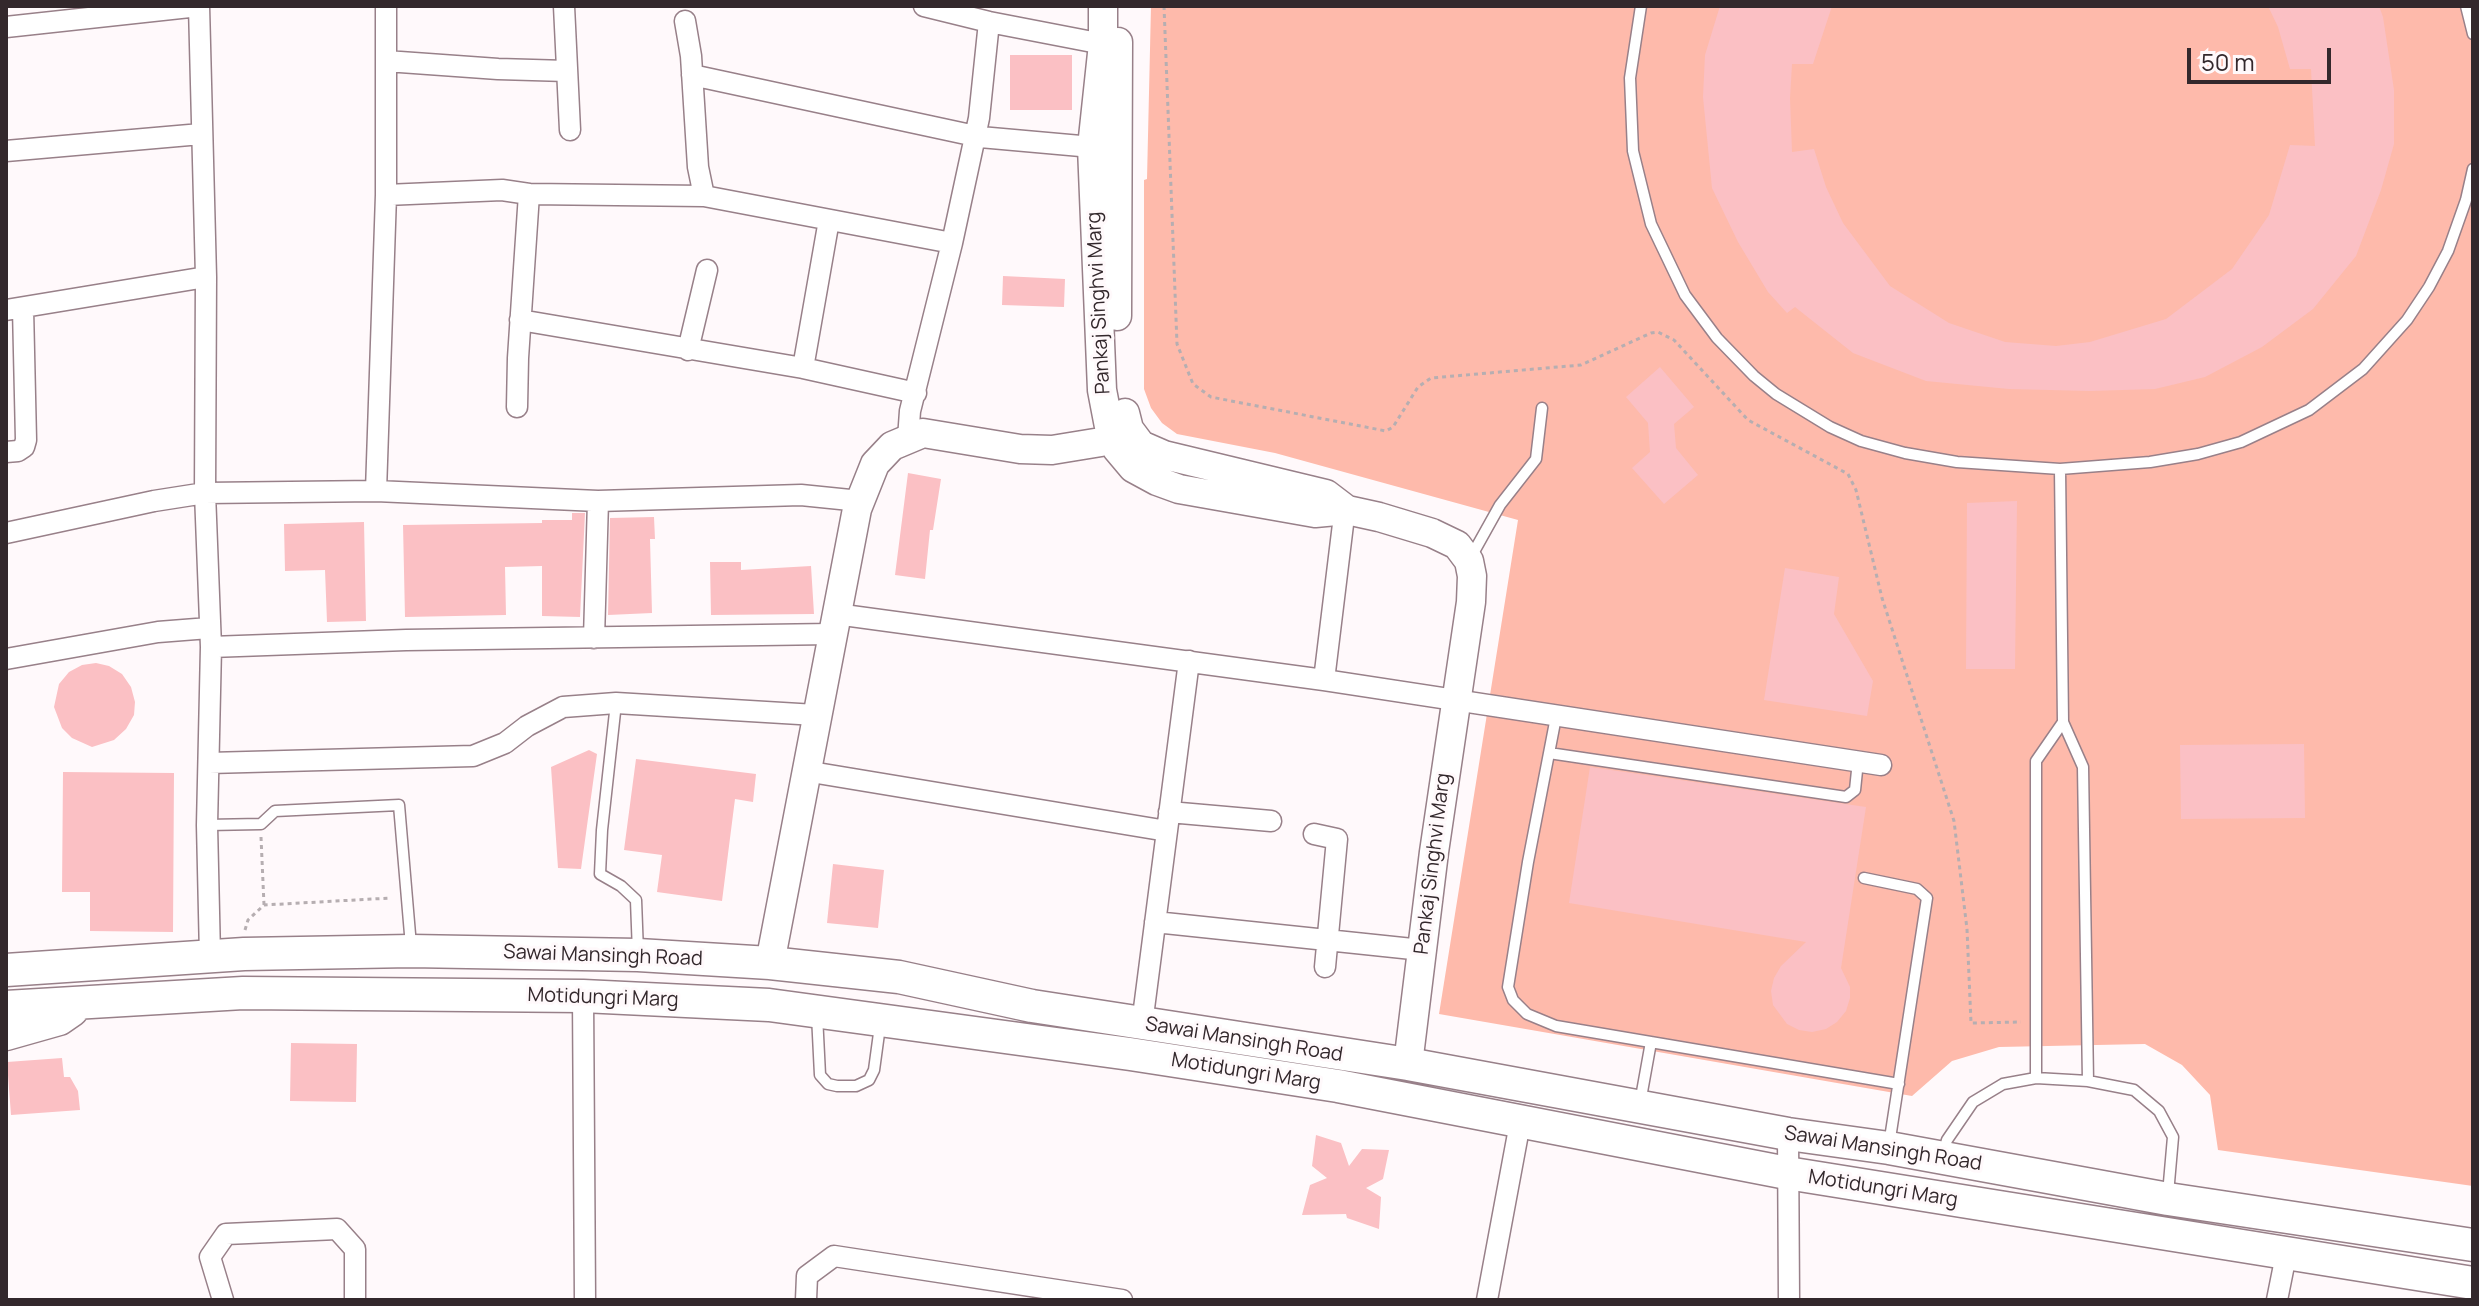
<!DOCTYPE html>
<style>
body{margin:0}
#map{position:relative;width:2479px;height:1306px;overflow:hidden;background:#fff9fb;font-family:Manrope,sans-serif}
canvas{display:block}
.frame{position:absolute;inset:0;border:8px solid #33282c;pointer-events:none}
.scale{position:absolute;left:2187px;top:48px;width:144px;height:36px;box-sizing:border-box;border:4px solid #33282c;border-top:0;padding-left:10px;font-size:24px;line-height:28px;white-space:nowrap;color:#33282c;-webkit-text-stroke:6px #fff9fb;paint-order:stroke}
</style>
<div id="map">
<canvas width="2479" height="1306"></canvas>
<div class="frame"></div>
<div class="scale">50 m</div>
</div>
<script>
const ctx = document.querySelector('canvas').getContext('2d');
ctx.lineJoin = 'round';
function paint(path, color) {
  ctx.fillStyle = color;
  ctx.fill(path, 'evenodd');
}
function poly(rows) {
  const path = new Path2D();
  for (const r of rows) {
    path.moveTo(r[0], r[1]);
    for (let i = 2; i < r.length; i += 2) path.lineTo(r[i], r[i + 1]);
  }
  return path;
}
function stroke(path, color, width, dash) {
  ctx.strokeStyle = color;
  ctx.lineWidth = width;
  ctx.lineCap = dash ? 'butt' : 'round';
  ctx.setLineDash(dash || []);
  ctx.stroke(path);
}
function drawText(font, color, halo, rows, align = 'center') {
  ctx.font = font + ' Manrope,sans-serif';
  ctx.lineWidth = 6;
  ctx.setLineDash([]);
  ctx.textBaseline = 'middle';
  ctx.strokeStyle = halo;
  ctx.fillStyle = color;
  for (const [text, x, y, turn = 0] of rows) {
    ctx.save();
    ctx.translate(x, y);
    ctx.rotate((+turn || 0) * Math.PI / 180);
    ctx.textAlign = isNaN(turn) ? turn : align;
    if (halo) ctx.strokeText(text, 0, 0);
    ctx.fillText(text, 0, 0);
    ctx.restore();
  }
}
paint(poly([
 [1151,6,2473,6,2473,1186,2218,1150,2210,1095,2182,1065,2145,1044,1999,1047,1952,1061,1912,1096,1439,1014,1518,520,1275,453,1177,434,1162,423,1151,408,1144,389,1144,180,1147,179]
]), '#febaab');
paint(poly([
 [1720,6,1832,6,1813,64,1792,64,1790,98,1792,152,1814,149,1826,187,1843,223,1890,286,1949,323,2005,342,2056,346,2090,342,2166,319,2232,269,2269,215,2290,145,2315,146,2311,69,2290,69,2278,27,2268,6,2379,6,2383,17,2394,90,2394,144,2381,190,2356,256,2313,309,2262,347,2205,377,2155,389,2090,391,2009,389,1926,381,1853,353,1795,307,1787,313,1768,292,1738,242,1712,188,1703,97,1705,55],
 [1010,55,1072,55,1072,110,1010,110],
 [1003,276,1065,279,1064,307,1002,305],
 [1660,367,1694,407,1674,424,1676,448,1698,475,1664,504,1632,468,1650,452,1648,423,1626,397],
 [908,473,941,479,933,530,930,530,925,579,895,575],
 [2017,501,2015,669,1966,669,1967,503],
 [572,513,585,513,580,617,542,616,542,566,505,567,506,615,405,617,403,525,542,523,542,520,572,520],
 [654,517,655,539,650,539,652,613,608,615,610,518],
 [364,522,366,621,327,622,325,570,285,571,284,524],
 [710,562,741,562,741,570,811,566,814,614,711,615],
 [1785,568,1839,577,1834,614,1873,681,1867,716,1764,700],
 [96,663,109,666,122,674,131,687,135,702,134,715,126,729,114,740,92,747,72,738,62,728,54,707,59,684,69,672,82,665],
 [2304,744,2305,818,2181,819,2180,745],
 [589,750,597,754,581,869,558,868,551,767],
 [636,759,756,774,753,802,735,799,722,901,657,892,662,855,624,850],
 [1590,767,1866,807,1841,968,1850,987,1850,998,1846,1011,1837,1022,1826,1029,1812,1032,1799,1030,1787,1024,1773,1005,1771,991,1774,978,1781,966,1806,942,1569,903],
 [63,772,174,773,173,932,90,931,90,892,62,892],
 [833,864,884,870,878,928,827,923],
 [291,1043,357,1044,356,1102,290,1101],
 [62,1058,64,1077,70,1077,78,1091,80,1110,11,1115,7,1062],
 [1316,1135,1341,1143,1349,1166,1362,1149,1389,1150,1383,1179,1366,1188,1381,1197,1379,1229,1347,1218,1346,1214,1302,1215,1310,1185,1327,1178,1312,1166]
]), '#fbc0c4');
const lane = poly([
 [1641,6,1630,78,1633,151,1651,224,1685,295,1717,338,1754,376,1776,394,1830,427,1861,441,1905,453,1957,462,2060,469,2150,462,2198,454,2241,442,2309,410,2363,369,2407,320,2429,287,2448,251,2466,200,2473,169],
 [2466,6,2473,34],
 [2060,469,2063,722,2083,767,2088,1081],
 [1471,557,1500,505,1536,459,1542,408],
 [616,703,602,830,600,874,621,886,636,900,638,953],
 [1556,717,1528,862,1508,987,1513,1000,1527,1014,1556,1026,1899,1084],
 [1549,753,1846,797,1855,790,1858,761],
 [207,825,261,824,275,811,399,805,411,946],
 [1864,878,1917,889,1927,898,1889,1145],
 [817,1015,820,1075,828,1084,837,1086,856,1086,869,1080,874,1070,880,1026],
 [2036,1078,2036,761,2063,722],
 [1640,1103,1651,1042],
 [1943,1154,1947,1140,1973,1102,2003,1084,2036,1078,2088,1081,2134,1090,2159,1111,2173,1137,2168,1194]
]);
const street = poly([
 [199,6,206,277,205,493,211,647,207,825,210,956],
 [564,6,570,130],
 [924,6,989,22,1103,44],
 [685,21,691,56,698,167,704,196,952,243],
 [6,27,199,6],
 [386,61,498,69,567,71],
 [692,75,980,137,1092,147],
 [6,151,201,134],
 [529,194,704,196],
 [386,195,502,190,529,194,518,358,517,407],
 [6,310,206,277],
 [520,320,803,368,916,393],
 [688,350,707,270],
 [803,368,829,220],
 [908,439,910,411,952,243,979,118,989,22],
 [6,452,18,451,24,447,26,440,23,308],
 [376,491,386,195,386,6],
 [6,533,154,501,205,493,376,491,598,501,801,495,860,501],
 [836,614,1324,680,1881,765],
 [594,638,598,501],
 [211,647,406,640,832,634],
 [6,659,158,632,209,628],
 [1324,680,1344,516,1347,510],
 [209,763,473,756,505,743,527,726,563,707,616,703,816,715],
 [805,771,1167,831],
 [1169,812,1271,821],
 [1314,834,1337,839,1325,967],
 [1155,922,1422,950],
 [583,996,585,1300],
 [1142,1024,1189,661],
 [1788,1134,1789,1300],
 [223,1300,210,1257,226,1234,337,1229,355,1249,355,1300],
 [806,1300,807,1276,834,1256,1122,1300],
 [1487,1300,1520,1123],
 [2277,1300,2286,1255]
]);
const secondary = poly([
 [1103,6,1103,44,1092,147,1102,390,1111,437,1117,449,1133,468,1157,481,1179,489,1315,513,1347,510,1379,517,1432,533,1457,545,1469,561,1472,576,1471,602,1434,852,1408,1064],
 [1117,316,1118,42],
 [1125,413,1129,429,1141,445,1164,455,1326,494,1347,510],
 [770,963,857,509,875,464,892,446,923,433,1020,449,1052,450,1101,442,1128,430]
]);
const primary = poly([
 [6,970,244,954,411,951,638,955,770,963,899,977,1032,1006,1408,1064,1788,1134,1889,1148,2168,1199,2473,1245],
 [6,1007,243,993,583,996,769,1005,1130,1054,1338,1086,1787,1173,2473,1283],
 [6,1034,59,1019,72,1010]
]);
stroke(lane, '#988089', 13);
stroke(street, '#988089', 23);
stroke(secondary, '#988089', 31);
stroke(primary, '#988089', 35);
stroke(poly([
 [1164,6,1177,344,1193,384,1211,397,1386,431,1393,427,1418,387,1431,378,1581,365,1651,333,1658,332,1674,340,1748,420,1848,474,1856,490,1882,598,1954,821,1967,929,1971,1023,2021,1022],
 [261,837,264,905],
 [245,930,248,920,264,905,391,898]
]), '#b6aeb1', 3, [4, 4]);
stroke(lane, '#fff', 10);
stroke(street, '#fff', 20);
stroke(secondary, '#fff', 28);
stroke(primary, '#fff', 32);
drawText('20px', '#33282c', '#fff9fb', [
 ["Pankaj Singhvi Marg",1099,303,-93],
 ["Pankaj Singhvi Marg",1433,864,-83],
 ["Sawai Mansingh Road",603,956,2],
 ["Motidungri Marg",603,998,2],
 ["Sawai Mansingh Road",1244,1040,9],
 ["Motidungri Marg",1246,1072,9],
 ["Sawai Mansingh Road",1883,1149,9],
 ["Motidungri Marg",1883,1189,9]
]);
</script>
